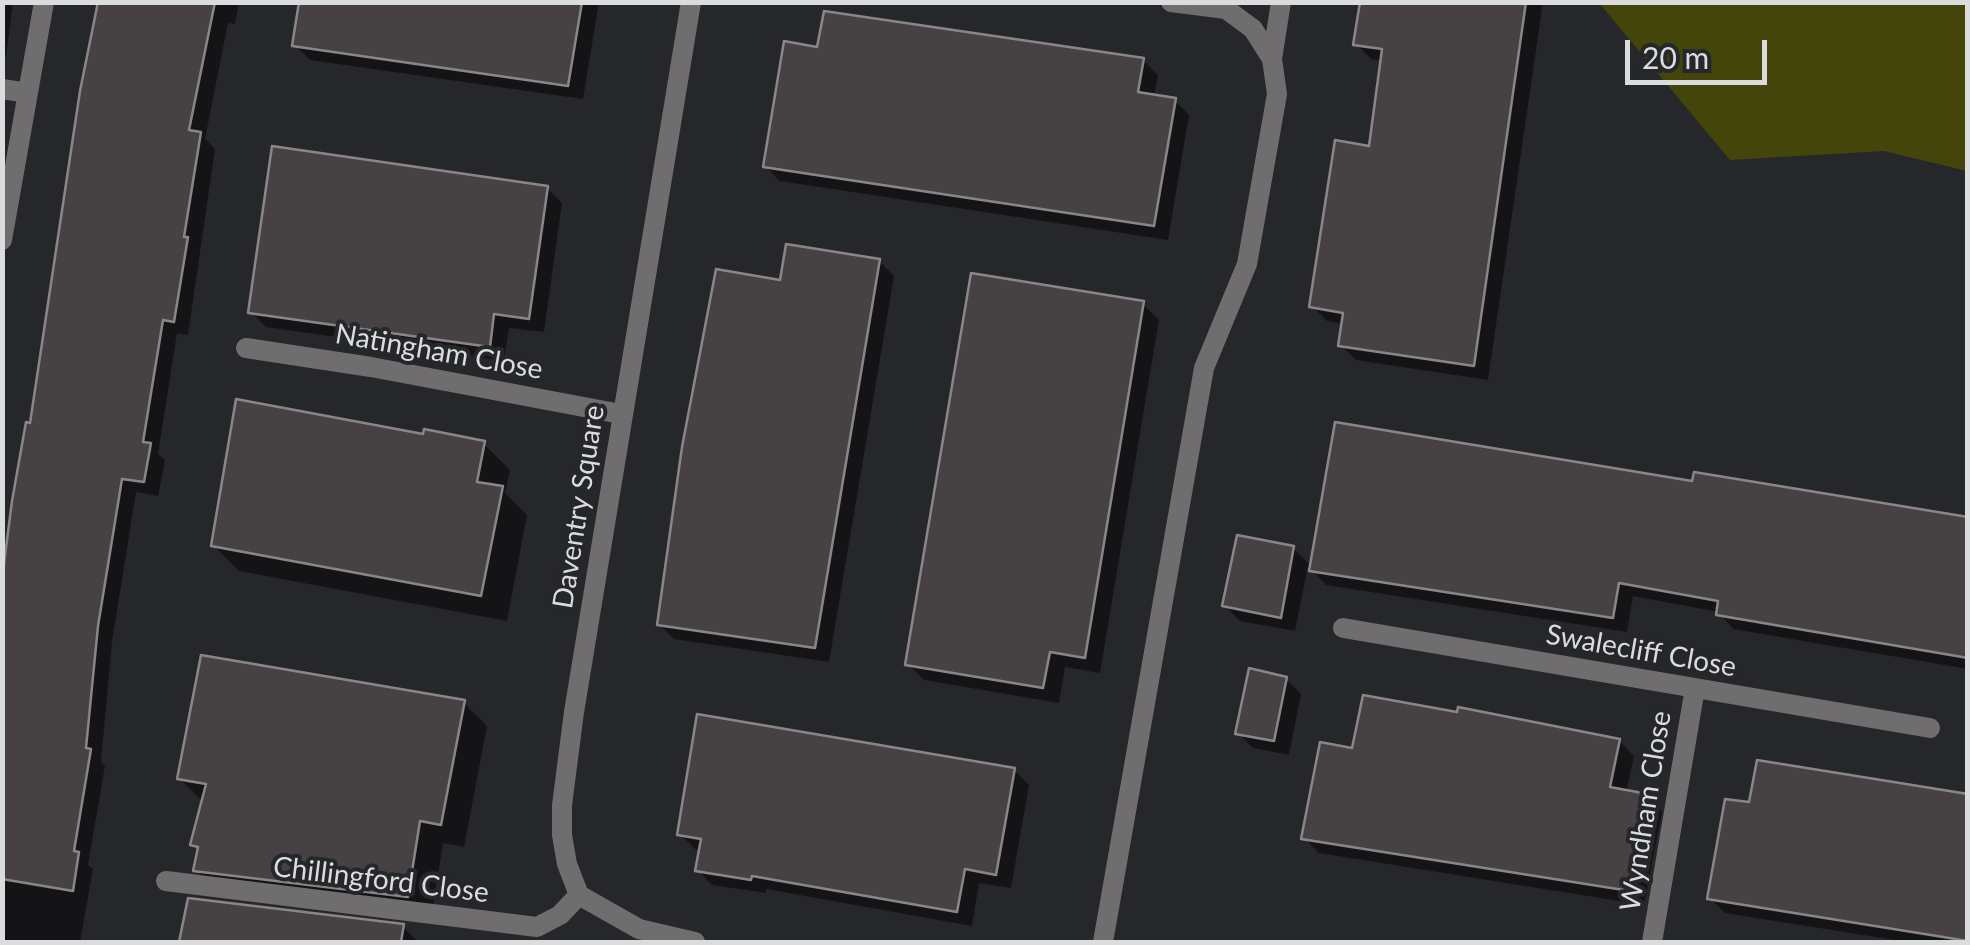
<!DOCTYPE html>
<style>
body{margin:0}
#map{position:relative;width:1970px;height:945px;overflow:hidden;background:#26272b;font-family:Lato,sans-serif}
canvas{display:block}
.frame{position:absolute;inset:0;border:5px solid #dbdcde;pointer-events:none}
.scale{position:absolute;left:1625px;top:40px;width:142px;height:45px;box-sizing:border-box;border:5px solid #dbdcde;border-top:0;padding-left:12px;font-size:30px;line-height:35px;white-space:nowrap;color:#dbdcde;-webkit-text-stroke:8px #26272b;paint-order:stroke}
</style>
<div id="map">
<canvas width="1970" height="945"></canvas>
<div class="frame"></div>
<div class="scale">20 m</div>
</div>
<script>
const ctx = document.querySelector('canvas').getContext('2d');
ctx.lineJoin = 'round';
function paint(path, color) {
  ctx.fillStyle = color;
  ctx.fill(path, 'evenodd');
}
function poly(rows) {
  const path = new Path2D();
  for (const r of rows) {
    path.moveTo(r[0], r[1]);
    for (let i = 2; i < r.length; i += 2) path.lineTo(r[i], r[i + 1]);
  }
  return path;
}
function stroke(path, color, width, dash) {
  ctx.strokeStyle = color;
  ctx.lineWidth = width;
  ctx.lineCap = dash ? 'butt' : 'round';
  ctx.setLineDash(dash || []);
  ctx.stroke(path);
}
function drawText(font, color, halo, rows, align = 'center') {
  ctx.font = font + ' Lato,sans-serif';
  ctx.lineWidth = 8;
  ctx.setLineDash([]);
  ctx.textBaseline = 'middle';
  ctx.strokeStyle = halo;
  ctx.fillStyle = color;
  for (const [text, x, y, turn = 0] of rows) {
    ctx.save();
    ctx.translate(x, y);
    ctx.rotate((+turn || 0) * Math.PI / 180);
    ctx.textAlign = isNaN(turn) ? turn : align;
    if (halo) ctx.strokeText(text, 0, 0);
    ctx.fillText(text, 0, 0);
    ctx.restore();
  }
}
paint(poly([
 [1599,3,1967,3,1967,171,1884,151,1730,160]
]), '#43450b');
paint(poly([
 [2,2,13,2,6,56,2,56],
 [103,2,239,2,235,24,228,23,205,139,215,149,188,335,177,333,158,454,165,460,158,496,136,492,112,642,101,762,105,766,88,865,93,869,80,942,2,942,2,593],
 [302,2,599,2,583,99,310,60,295,45],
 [1362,2,1543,2,1488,380,1356,360,1341,345,1344,324,1327,321,1312,306,1371,148,1383,61,1371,59,1356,44],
 [819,50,1143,60,1158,75,1154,97,1174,100,1189,115,1168,240,780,181,765,166],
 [547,188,562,203,544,332,509,328,504,361,266,327,251,312],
 [879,261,894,276,829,662,674,639,659,624,782,282],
 [1143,304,1159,320,1100,673,1065,667,1059,703,924,680,908,664],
 [425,436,484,444,510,470,505,493,527,515,507,621,239,571,213,545],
 [1694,484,1968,520,1968,669,1733,629,1719,612,1633,596,1627,632,1326,585,1308,566,1295,631,1240,621,1225,606,1293,548,1312,567],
 [1286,679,1301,694,1289,755,1253,748,1238,733],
 [464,703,487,726,464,847,443,843,431,919,220,893,196,870,200,851,193,844,204,803,180,779],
 [1619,741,1634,756,1626,793,1647,797,1662,812,1644,905,1319,853,1304,838,1354,751],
 [1014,770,1029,785,1011,888,979,883,972,926,766,889,766,893,712,885,698,870,702,850,695,849,680,834],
 [1968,784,1968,942,1907,942,1725,913,1710,898,1751,805,1965,796],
 [190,900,403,927,419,942,181,942]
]), '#0007');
const building = poly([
 [98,2,215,2,189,130,201,132,184,237,188,237,174,322,163,320,143,442,151,443,144,482,122,479,98,626,86,748,91,749,74,851,79,852,73,891,2,879,2,579,12,501,26,422,30,423,80,91,98,2],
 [299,2,582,2,568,86,292,46,299,2],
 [1360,2,1526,2,1474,366,1338,346,1343,313,1309,307,1335,140,1369,146,1382,49,1353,45,1360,2],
 [824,11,1144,58,1138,92,1176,98,1154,226,763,167,784,41,817,47,824,11],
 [272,146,548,186,529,319,494,314,490,347,248,313,272,146],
 [786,244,880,259,815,648,657,625,682,447,716,269,780,280,786,244],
 [971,273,1144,301,1085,658,1050,652,1043,688,905,665,971,273],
 [236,399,423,434,424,429,485,441,477,482,503,486,481,596,211,546,236,399],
 [1335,422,1692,481,1694,472,1968,517,1968,658,1716,615,1718,601,1619,583,1613,618,1309,571,1335,422],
 [1237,535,1294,546,1281,618,1222,606,1237,535],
 [201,655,465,700,441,825,420,821,408,897,193,871,198,847,190,845,206,784,177,779,201,655],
 [1249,668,1287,677,1274,741,1235,734,1249,668],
 [1363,695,1457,712,1458,707,1620,739,1610,787,1648,794,1630,891,1301,839,1320,742,1352,748,1363,695],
 [697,714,1015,768,996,875,965,869,957,912,752,876,751,880,695,871,701,839,677,835,697,714],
 [1757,760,1968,794,1968,941,1707,899,1725,799,1749,802,1757,760],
 [188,898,404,924,401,942,179,942,188,898]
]);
paint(building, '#464244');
stroke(building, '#8a8688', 2.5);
stroke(poly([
 [691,2,574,712,562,805,562,835,567,864,579,895,639,929,695,942],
 [1272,59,1281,2],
 [2,89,28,93],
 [2,240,44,2],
 [246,348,371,367,621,414],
 [1343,628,1930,728],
 [166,881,537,927,560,915,579,895],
 [1103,942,1204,368,1247,264,1277,94,1272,59,1253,29,1226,9,1171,2],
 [1652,942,1695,688]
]), '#6f6d6d', 20);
drawText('28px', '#dbdcde', '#26272b', [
 ["Natingham Close",439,352,10],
 ["Daventry Square",579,507,-81],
 ["Swalecliff Close",1641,651,10],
 ["Wyndham Close",1646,811,-81],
 ["Chillingford Close",381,880,7]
]);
</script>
